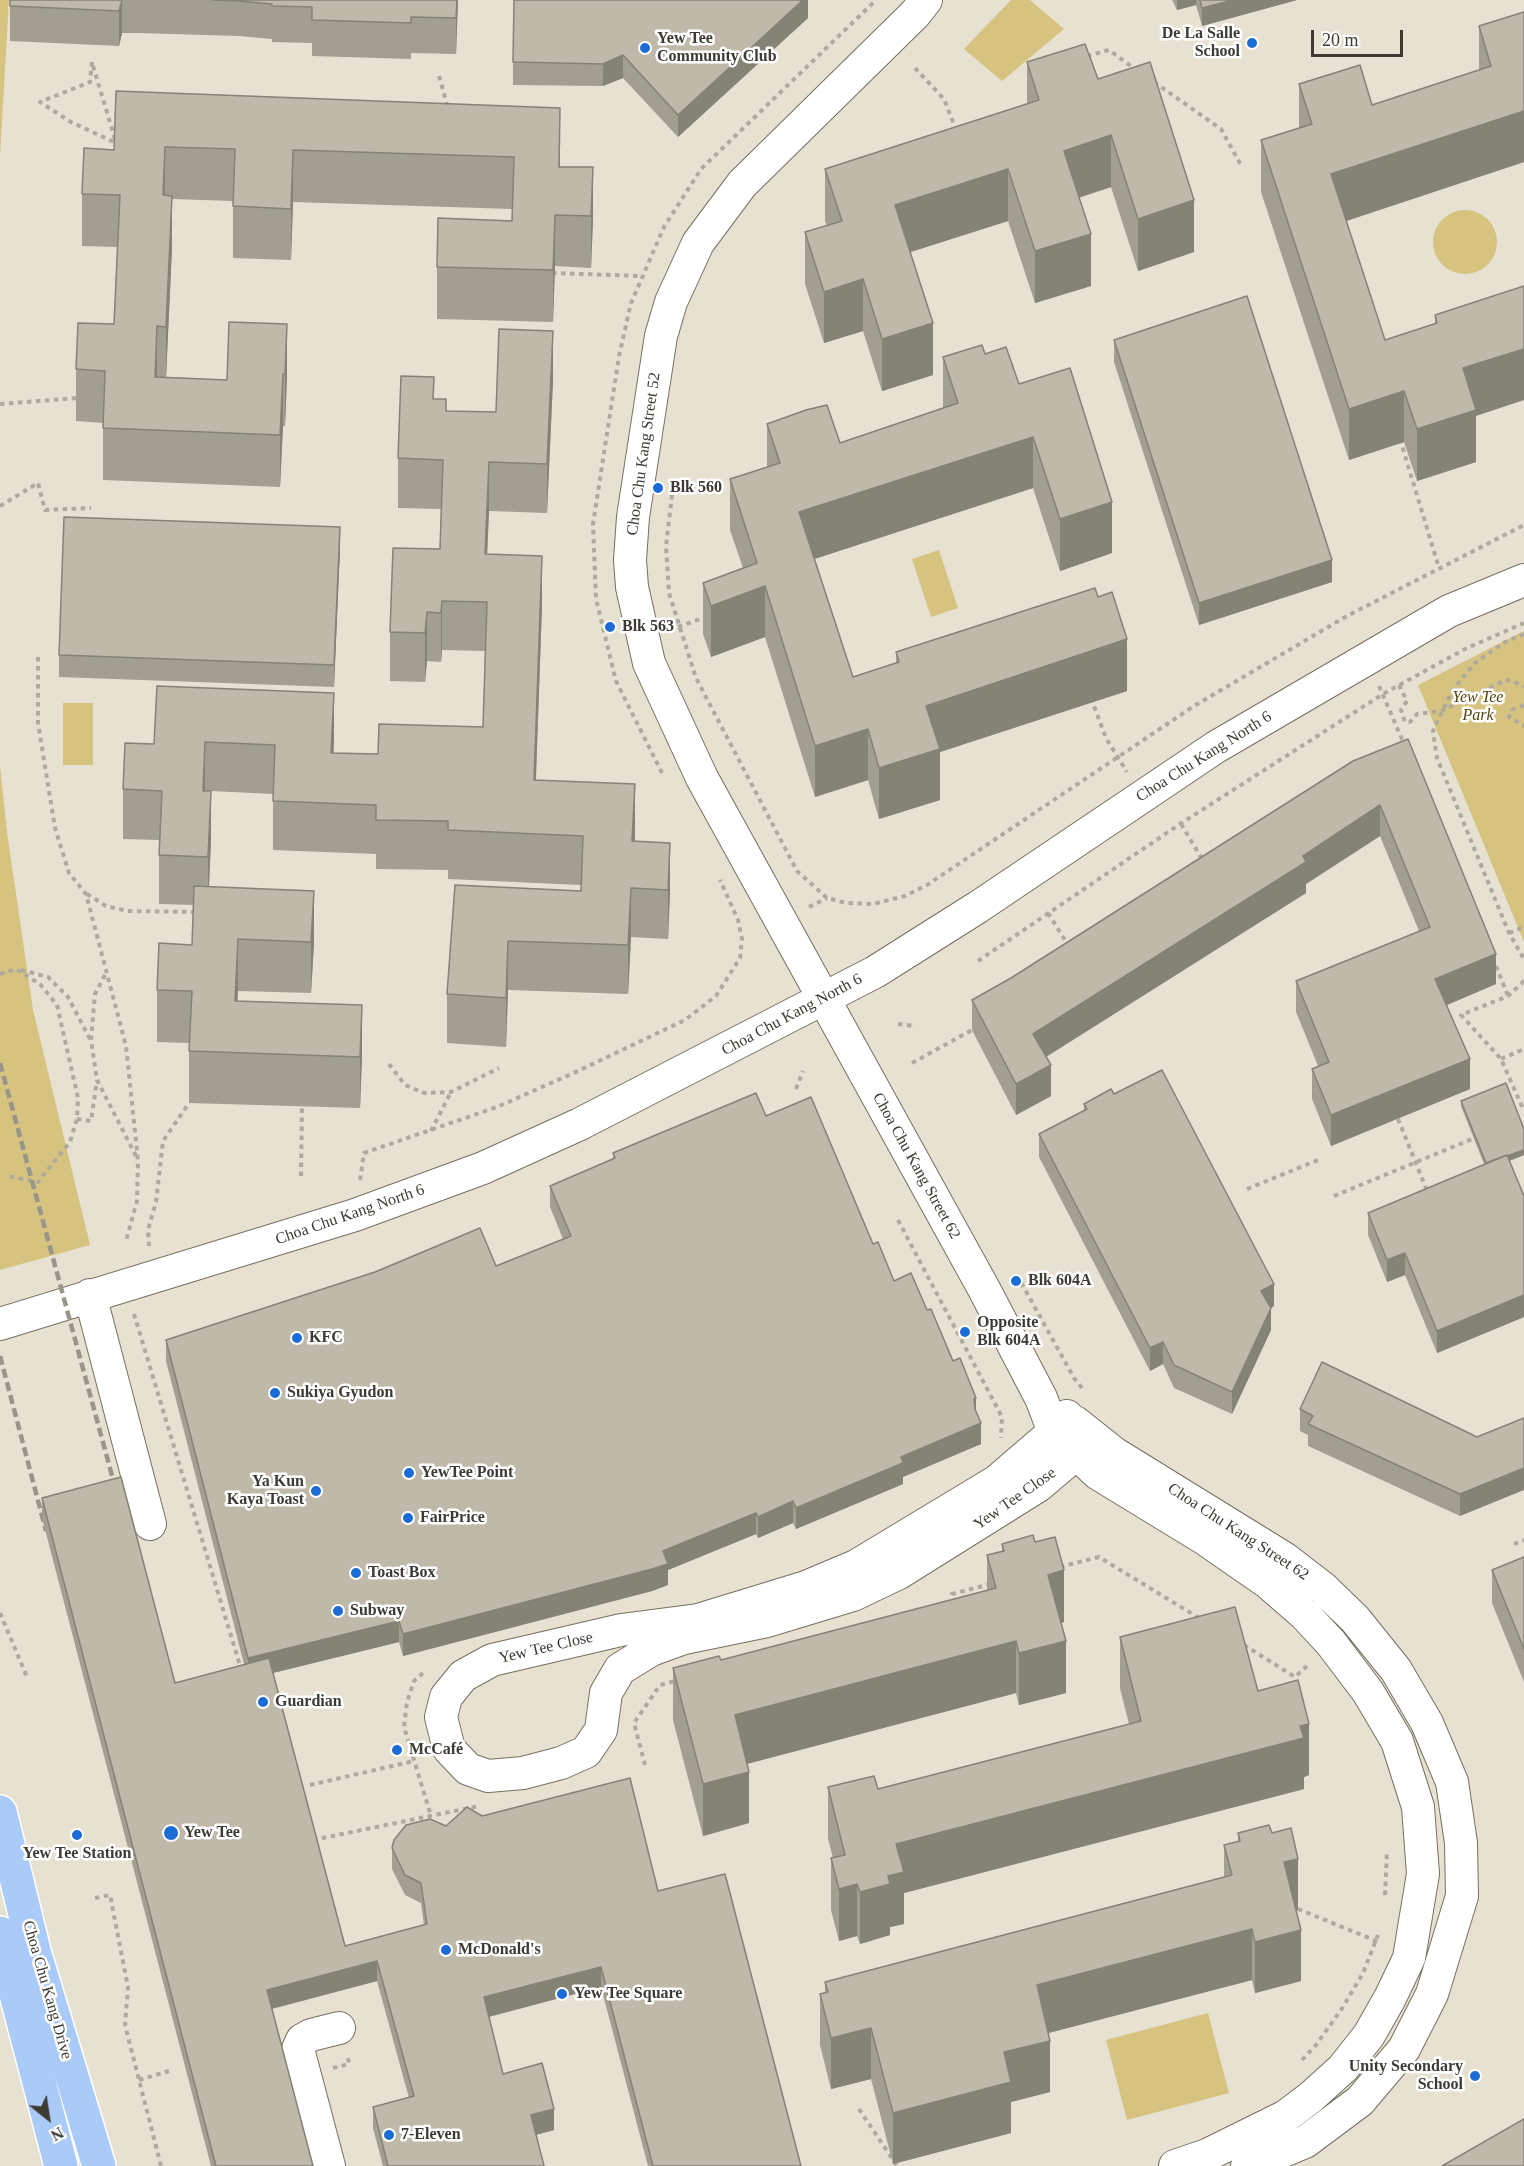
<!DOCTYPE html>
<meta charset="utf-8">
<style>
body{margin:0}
#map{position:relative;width:1524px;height:2166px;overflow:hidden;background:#e6e1d0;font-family:"Times New Roman",serif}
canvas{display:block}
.north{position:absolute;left:18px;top:2088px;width:60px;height:60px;-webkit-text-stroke:4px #fff;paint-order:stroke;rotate:150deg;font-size:16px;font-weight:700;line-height:24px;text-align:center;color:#3c3a33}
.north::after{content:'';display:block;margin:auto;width:21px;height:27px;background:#3c3a33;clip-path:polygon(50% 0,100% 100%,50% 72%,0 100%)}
.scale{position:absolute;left:1311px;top:30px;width:92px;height:27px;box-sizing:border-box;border:3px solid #3c3a33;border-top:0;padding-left:8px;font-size:18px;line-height:21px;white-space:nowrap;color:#3c3a33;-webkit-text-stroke:4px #fff;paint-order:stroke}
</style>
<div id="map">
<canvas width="1524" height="2166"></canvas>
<div class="north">N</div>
<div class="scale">20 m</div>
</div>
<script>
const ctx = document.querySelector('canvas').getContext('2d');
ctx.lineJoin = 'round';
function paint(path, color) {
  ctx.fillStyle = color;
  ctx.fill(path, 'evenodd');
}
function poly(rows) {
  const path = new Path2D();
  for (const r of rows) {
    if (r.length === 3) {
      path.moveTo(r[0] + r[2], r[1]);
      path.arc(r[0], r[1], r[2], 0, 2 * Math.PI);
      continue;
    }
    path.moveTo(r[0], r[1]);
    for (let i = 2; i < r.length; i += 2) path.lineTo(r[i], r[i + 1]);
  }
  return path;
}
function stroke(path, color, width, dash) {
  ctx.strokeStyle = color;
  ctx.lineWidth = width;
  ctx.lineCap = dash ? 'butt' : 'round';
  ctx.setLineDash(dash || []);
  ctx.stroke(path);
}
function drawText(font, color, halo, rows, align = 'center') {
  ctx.font = font + ' "Times New Roman",serif';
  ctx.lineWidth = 5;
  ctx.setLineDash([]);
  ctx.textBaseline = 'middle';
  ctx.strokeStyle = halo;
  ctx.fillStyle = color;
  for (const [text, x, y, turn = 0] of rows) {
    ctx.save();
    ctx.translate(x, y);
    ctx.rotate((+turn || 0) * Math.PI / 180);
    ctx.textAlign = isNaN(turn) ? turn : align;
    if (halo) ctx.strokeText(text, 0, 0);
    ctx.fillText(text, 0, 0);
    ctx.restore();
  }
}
paint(poly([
 [0,0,9,0,0,156],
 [1011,0,1030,0,1064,29,1002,81,964,49],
 [1465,242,32],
 [939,550,958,608,931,617,912,559],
 [1524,631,1524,942,1418,685],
 [63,703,93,703,93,765,63,765],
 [0,766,7,832,33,1010,90,1245,0,1270],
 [1208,2013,1229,2093,1127,2120,1106,2040]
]), '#d7c380');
const minor = poly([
 [926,0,915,14,742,184,698,243,671,302,661,336,633,517,630,560,632,587,649,663,702,778,984,1289,1041,1398,1054,1432,1097,1473,1205,1539,1267,1582,1305,1615,1331,1643,1368,1692,1397,1741,1418,1807,1423,1874,1409,1958,1390,1998,1369,2035,1343,2068,1311,2097,1286,2116,1207,2155,1175,2166],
 [90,1295,150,1524],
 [0,1324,355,1215,483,1168,580,1124,875,972,978,907,1216,747,1449,611,1524,580],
 [1067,1416,1054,1432,997,1481,856,1566,806,1587,698,1620,621,1630,492,1660,463,1676,446,1697,441,1717,449,1749,468,1769,488,1776,523,1773,561,1763,586,1752,601,1730,606,1693,620,1669,651,1650,684,1638,767,1621,853,1595,899,1573,1038,1486,1077,1453,1089,1439],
 [1075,1422,1114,1453,1284,1558,1323,1588,1355,1619,1396,1670,1427,1723,1452,1782,1461,1843,1462,1896,1432,1994,1404,2049,1360,2101,1305,2142,1247,2166],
 [329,2166,298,2049,302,2040,311,2035,339,2028]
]);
const major = poly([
 [0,1812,34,1951,99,2166],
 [0,1933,61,2166]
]);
stroke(minor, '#757060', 34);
stroke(major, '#fff', 36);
stroke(poly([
 [1087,56,1109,50,1135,69],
 [92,62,90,82,40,102,71,122,116,143],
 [93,66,115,139],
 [915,68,944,99,957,132],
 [439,76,448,108],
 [1154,82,1221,129,1242,167],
 [552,273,641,276],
 [0,404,77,398],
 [1400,439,1439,568],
 [673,486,666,546,669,593,696,678,797,871,827,898,846,903,873,904,905,896,927,885,1194,706,1347,616,1524,525],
 [0,506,38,483,45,510,91,508],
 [678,627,706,617],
 [1524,634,1505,642,1475,663,1452,691,1433,731,1437,758,1509,933,1524,959],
 [38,657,38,723,55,828,69,873,86,894,126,1046,138,1160,137,1201,126,1241],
 [1399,685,1407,701,1401,710,1405,722,1410,722,1417,714,1441,711,1504,681,1511,680,1524,687],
 [1379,686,1405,746],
 [1091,698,1106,738,1127,772],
 [1524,705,1512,710,1509,717,1524,726],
 [662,773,616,681,596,599,593,524,619,356,631,303,664,227,701,169,876,0],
 [1181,824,1202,859],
 [87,894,106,906,127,911,196,912],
 [809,907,827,898],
 [1048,913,1068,945],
 [1509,933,1524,927],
 [978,961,1180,824,1383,694,1465,649,1524,623],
 [1496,966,1508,996],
 [21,970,48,977,68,997,90,1039],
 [0,974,16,969,40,984,57,1005,78,1098,77,1119,70,1142,38,1182,8,1176],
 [105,975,95,994,91,1040,97,1080,137,1158],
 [1524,981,1508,996,1461,1015,1501,1059,1524,1111],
 [898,1024,916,1026],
 [1501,1059,1524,1049],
 [912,1063,972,1030],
 [389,1064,405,1085,424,1093,451,1092,499,1068],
 [796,1089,803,1071],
 [77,1119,91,1121,97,1080],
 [1398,1119,1428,1193],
 [431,1131,451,1092],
 [301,1176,302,1103],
 [360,1180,364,1153,497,1107,578,1071,685,1020,716,996,740,958,742,939,738,920,720,880],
 [1247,1189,1318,1160],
 [1334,1196,1477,1137],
 [898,1220,1002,1417,1001,1438],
 [149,1246,148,1230,156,1202,163,1141,189,1103],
 [1017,1275,1074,1378,1082,1388],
 [134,1314,241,1669],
 [1514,1544,1524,1540],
 [1060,1567,1099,1557,1199,1618],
 [955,1603,952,1594,991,1584],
 [0,1613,27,1677],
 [1244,1645,1295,1677,1309,1664],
 [423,1673,414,1681,407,1702,404,1727,431,1816],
 [645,1765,634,1723,660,1685,675,1681],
 [310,1785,414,1761],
 [313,1840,479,1806],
 [1385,1895,1387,1851],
 [95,1898,110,1895,128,1987,125,2025,161,2166],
 [1298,1909,1379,1942],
 [1302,2060,1316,2045,1343,2007,1363,1973,1378,1935],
 [333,2068,349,2064,348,2058],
 [139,2080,169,2071],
 [859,2109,897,2166]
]), '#aeaa9d', 4, [4.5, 4.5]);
stroke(minor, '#fff', 32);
stroke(major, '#aacaf8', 33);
stroke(poly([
 [0,1063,117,1494],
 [0,1356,46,1531]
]), '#999589', 4.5, [9, 4.5]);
paint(poly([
 [10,0,458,0,456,54,411,53,411,59,312,56,312,43,272,42,272,39,239,36,138,33,122,33,119,46,10,41],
 [808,0,808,18,678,137,623,78,603,86,513,85,513,62],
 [1172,0,1297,0,1202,26,1196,5,1177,10],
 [1524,12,1524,162,1346,221,1385,340,1435,324,1435,315,1476,416,1476,462,1417,481,1404,442,1349,460,1261,192,1261,140,1299,128,1299,84,1372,105,1479,70,1479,26],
 [1027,62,1098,79,1194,252,1138,271,1111,187,1079,198,1091,286,1035,303,1008,221,910,252,933,375,882,391,863,331,824,343,805,284,805,232,827,226,825,221,825,169,1027,104],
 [560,108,560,167,593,219,591,268,555,266,553,322,437,319,437,267,512,221,512,209,293,202,291,260,233,258,233,201,172,199,172,248,166,377,227,380,229,322,287,376,285,426,283,426,280,487,103,480,103,423,76,421,76,369,114,324,117,247,82,246,82,194,114,150],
 [1114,340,1332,582,1199,625,1114,362],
 [985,354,1019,384,1112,553,1060,571,1033,488,814,559,853,677,896,663,896,652,1127,691,940,752,940,800,879,819,868,780,815,797,765,637,711,657,703,634,703,583,743,568,730,530,730,479,767,467,767,424,840,443,943,408,943,357],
 [553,380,547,513,489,511,487,554,542,605,536,780,635,833,635,841,670,892,668,939,631,937,628,994,508,990,506,1047,447,1043,447,994,455,885,581,891,581,885,448,879,448,870,376,869,376,854,273,850,273,794,211,791,211,840,209,887,314,943,311,993,238,991,237,1001,362,1057,360,1108,189,1103,189,1043,157,1042,157,990,192,945,194,905,159,904,159,840,123,839,123,789,154,744,157,686,334,742,333,753,378,754,483,727,485,651,442,650,441,662,427,661,425,682,390,681,390,632,440,549,441,509,398,508,398,458,434,399,446,411,496,412],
 [340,549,334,687,59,677,59,655],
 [1353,761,1496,984,1447,1005,1470,1089,1331,1146,1312,1099,1312,1069,1318,1066,1296,1012,1296,981,1419,931,1380,836,1306,884,1306,893,1046,1057,1051,1096,1016,1115,972,1030,972,1000,1011,978],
 [1114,1094,1274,1306,1271,1308,1271,1330,1232,1414,1174,1388,1163,1364,1150,1371,1039,1157,1039,1134,1084,1111,1084,1104],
 [1461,1101,1524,1129,1524,1155,1509,1161,1524,1196,1524,1317,1437,1353,1405,1275,1387,1282,1368,1235,1368,1213,1484,1164,1461,1106],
 [766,1116,873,1244,894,1281,927,1310,953,1361,976,1411,981,1444,903,1477,903,1484,796,1529,793,1523,758,1538,756,1534,668,1570,668,1585,652,1591,403,1656,399,1642,273,1673,345,1946,424,1925,421,1903,405,1895,392,1869,392,1848,446,1826,482,1816,658,1891,801,2166,648,2166,601,1987,489,2017,503,2074,554,2130,536,2135,544,2166,383,2166,373,2128,373,2107,409,2098,377,1981,272,2009,313,2166,211,2166,42,1518,42,1498,175,1683,244,1664,166,1361,166,1340,496,1266,563,1239,550,1207,550,1186,613,1159,613,1153],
 [1300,1409,1477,1437,1460,1516,1308,1446,1308,1435,1300,1431],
 [1002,1544,1064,1622,1061,1623,1066,1693,1019,1705,1016,1693,747,1764,749,1823,703,1836,673,1720,673,1668,721,1660,987,1591,987,1555,1002,1551],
 [1524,1557,1524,1682,1492,1603,1492,1570],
 [1120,1637,1258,1691,1309,1775,1304,1777,1304,1789,904,1893,904,1924,890,1927,890,1935,860,1944,857,1936,839,1941,831,1910,831,1858,833,1858,828,1839,828,1787,878,1789,1129,1724,1120,1688],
 [1238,1833,1298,1910,1296,1910,1301,1981,1255,1993,1252,1980,1048,2033,1050,2092,1011,2102,1011,2133,893,2164,871,2079,831,2089,820,2045,820,1994,825,1993,825,1982,1224,1877,1224,1845,1238,1842]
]), '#a39f90');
paint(poly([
 [122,0,122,33,119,46,119,11],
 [457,0,458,0,456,54,456,18],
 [803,0,808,0,808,18,678,137,678,115],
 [1177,0,1196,0,1196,5,1177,10],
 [1233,0,1297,0,1202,26,1202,8],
 [623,55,623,78,603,86,603,64],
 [560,108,560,159,559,219,559,167],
 [1524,111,1524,162,1331,226,1331,174],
 [1111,135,1111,187,1064,202,1064,151],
 [165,147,165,198,163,195],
 [293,150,293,202,291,260,291,209],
 [593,167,593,219,591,268,591,216],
 [1008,169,1008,221,895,257,895,205],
 [172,196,172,248,166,378,166,327],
 [1194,200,1194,252,1138,271,1138,219],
 [555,215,555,266,553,322,553,270],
 [1091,234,1091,286,1035,303,1035,251],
 [863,279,863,331,824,343,824,292],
 [933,323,933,375,882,391,882,339],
 [287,324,287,376,285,426,285,374],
 [157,326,157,378,155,377],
 [553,331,553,380,547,513,547,464],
 [1524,349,1524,400,1476,416,1476,462,1417,481,1417,429,1463,368],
 [283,374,283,426,280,487,280,435],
 [1404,391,1404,442,1349,460,1349,409],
 [1033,437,1033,488,799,564,799,512],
 [489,462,489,511,485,603,485,554],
 [1112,502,1112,553,1060,571,1060,519],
 [340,527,340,549,334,687,334,665],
 [542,556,542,605,534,829,534,780],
 [1332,560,1332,582,1199,625,1199,603],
 [765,586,765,637,711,657,711,606],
 [442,601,442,650,441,662,441,613],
 [427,612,427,661,425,682,425,633],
 [1127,639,1127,691,940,752,940,800,879,819,879,768,926,706],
 [334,693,334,742,331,802,331,753],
 [868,729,868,780,815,797,815,746],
 [205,742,205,791,203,791],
 [635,784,635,833,632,890,632,841],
 [211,791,211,840,208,906,208,857],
 [1380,805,1380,836,1306,884,1306,893,1033,1065,1033,1034],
 [670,843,670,892,668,939,668,890],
 [631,888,631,937,628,994,628,945],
 [314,891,314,943,311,993,311,942],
 [238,939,238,991,235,1053,235,1001],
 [508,941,508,990,506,1047,506,998],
 [1496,954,1496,984,1435,1010,1435,979],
 [362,1005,362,1057,360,1108,360,1057],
 [1470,1059,1470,1089,1331,1146,1331,1115],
 [1051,1065,1051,1096,1016,1115,1016,1084],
 [1524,1150,1524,1155,1487,1170,1487,1165],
 [1405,1253,1405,1275,1387,1282,1387,1260],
 [1274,1284,1274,1306,1271,1308,1271,1330,1232,1414,1232,1392,1261,1291],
 [1524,1295,1524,1317,1437,1353,1437,1331],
 [1163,1342,1163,1364,1150,1371,1150,1348],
 [976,1398,976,1420,974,1399],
 [981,1423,981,1444,903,1477,903,1484,796,1529,796,1508,901,1457],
 [1524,1468,1524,1490,1460,1516,1460,1494],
 [793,1501,793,1523,758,1538,758,1517],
 [756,1513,756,1534,668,1570,668,1585,652,1591,403,1656,403,1634,663,1551],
 [1064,1570,1064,1622,1048,1626,1048,1575],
 [399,1621,399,1642,248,1679,248,1658],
 [1016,1641,1016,1693,735,1767,735,1715],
 [1066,1641,1066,1693,1019,1705,1019,1653],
 [1309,1724,1309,1775,1304,1777,1304,1789,904,1893,904,1924,890,1927,890,1935,860,1944,860,1892,888,1876,896,1844],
 [749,1772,749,1823,703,1836,703,1784],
 [1298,1859,1298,1910,1284,1913,1284,1862],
 [857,1884,857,1936,839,1941,839,1889],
 [1252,1929,1252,1980,1037,2036,1037,1985],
 [1301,1930,1301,1981,1255,1993,1255,1942],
 [377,1961,377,1981,267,2010,267,1990],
 [601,1967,601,1987,484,2018,484,1997],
 [871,2028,871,2079,831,2089,831,2038],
 [1050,2041,1050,2092,1011,2102,1011,2133,893,2164,893,2113,1004,2052],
 [554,2109,554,2130,531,2136,531,2115]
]), '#858276');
const building = poly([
 [10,0,122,0,119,11,10,6,10,0],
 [212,0,457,0,456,18,411,17,411,23,312,20,312,7,272,6,272,4,239,1,212,0],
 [514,0,803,0,678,115,623,55,603,64,513,62,514,0],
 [1200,0,1233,0,1202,8,1200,0],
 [1524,12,1524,111,1331,174,1385,340,1437,323,1435,315,1524,286,1524,349,1463,368,1476,410,1417,429,1404,391,1349,409,1261,140,1312,124,1299,84,1360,65,1372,105,1491,66,1479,26,1524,12],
 [1085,44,1098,79,1150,62,1194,200,1138,219,1111,135,1064,151,1091,234,1035,251,1008,169,895,205,933,323,882,339,863,279,824,292,805,232,842,221,825,169,1039,100,1027,62,1085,44],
 [116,91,560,108,559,167,593,167,591,216,555,215,553,270,437,267,438,218,512,221,514,157,293,150,291,209,233,206,235,149,165,147,163,195,172,196,166,327,157,326,155,377,227,380,229,322,287,324,285,374,283,374,280,435,103,428,105,371,76,369,78,323,114,324,120,195,82,194,84,148,114,150,116,91],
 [1247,296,1332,560,1199,603,1114,340,1247,296],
 [499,329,553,331,547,464,489,462,485,554,542,556,534,780,635,784,632,841,670,843,668,890,631,888,628,945,508,941,506,998,447,994,455,885,581,891,583,836,448,830,448,821,376,820,376,805,273,801,275,745,205,742,203,791,211,791,208,857,159,855,162,791,123,789,125,743,154,744,157,686,334,693,331,753,378,754,379,724,483,727,487,602,442,601,441,613,427,612,425,633,390,632,393,548,440,549,443,460,398,458,401,376,434,377,433,399,446,399,446,411,496,412,499,329],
 [982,345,985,354,1006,347,1019,384,1070,368,1112,502,1060,519,1033,437,799,512,853,677,899,662,896,652,1095,588,1098,597,1112,592,1127,639,926,706,940,749,879,768,868,729,815,746,765,586,711,606,703,583,757,563,730,479,780,463,767,424,806,410,827,405,840,443,958,403,943,357,982,345],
 [64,517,340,527,334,665,59,655,64,517],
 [1408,739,1496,954,1435,979,1470,1059,1331,1115,1312,1069,1329,1062,1296,981,1430,927,1380,805,1303,856,1306,862,1033,1034,1051,1065,1016,1084,972,1000,1011,978,1353,761,1408,739],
 [194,886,314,891,311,942,238,939,235,1001,362,1005,360,1057,189,1051,192,991,157,990,159,943,192,945,194,886],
 [1162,1070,1274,1284,1261,1291,1271,1308,1232,1392,1174,1365,1163,1342,1150,1348,1039,1134,1087,1109,1084,1104,1111,1089,1114,1094,1162,1070],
 [1506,1083,1524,1129,1524,1150,1507,1156,1507,1155,1486,1163,1461,1101,1506,1083],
 [756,1093,766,1116,811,1097,873,1244,878,1242,894,1281,911,1273,927,1310,931,1309,953,1361,960,1358,976,1398,974,1399,975,1409,981,1423,901,1457,903,1463,796,1508,793,1501,758,1517,756,1513,663,1551,668,1564,652,1569,403,1634,399,1621,248,1658,166,1340,375,1272,480,1228,496,1266,571,1236,550,1186,615,1158,613,1153,756,1093],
 [1507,1155,1524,1196,1524,1295,1437,1331,1405,1253,1387,1260,1368,1213,1507,1155],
 [1322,1362,1477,1437,1524,1418,1524,1468,1460,1494,1308,1424,1313,1416,1300,1409,1322,1362],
 [121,1477,175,1683,269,1658,345,1946,427,1924,421,1883,405,1875,392,1848,394,1840,406,1825,430,1819,446,1826,467,1807,482,1816,630,1778,658,1891,725,1874,801,2166,653,2166,601,1967,484,1997,503,2074,542,2063,554,2109,531,2115,544,2166,388,2166,373,2107,414,2096,377,1961,267,1990,313,2166,216,2166,42,1498,121,1477],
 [1033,1535,1035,1542,1055,1537,1064,1570,1048,1575,1066,1641,1019,1653,1016,1641,735,1715,749,1772,703,1784,673,1668,719,1656,721,1660,996,1588,987,1555,1004,1551,1002,1544,1033,1535],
 [1524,1557,1524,1649,1492,1570,1524,1557],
 [1235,1607,1258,1691,1298,1680,1309,1724,1300,1726,1304,1738,896,1844,904,1872,888,1876,890,1884,860,1892,857,1884,839,1889,831,1858,845,1855,828,1787,874,1776,878,1789,1141,1721,1120,1637,1235,1607],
 [1269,1825,1272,1833,1291,1828,1298,1859,1284,1862,1301,1930,1255,1942,1252,1929,1037,1985,1050,2041,1004,2052,1011,2082,893,2113,871,2028,831,2038,820,1994,828,1992,825,1982,1232,1875,1224,1845,1240,1841,1238,1833,1269,1825],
 [1524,2119,1524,2166,1442,2166,1524,2119]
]);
paint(building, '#beb9a8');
stroke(building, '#858276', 1.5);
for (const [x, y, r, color] of [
 [1252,43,6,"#1b6cd6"],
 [645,48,6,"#1b6cd6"],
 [658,488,6,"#1b6cd6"],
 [610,627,6,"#1b6cd6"],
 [1016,1281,6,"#1b6cd6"],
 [965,1332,6,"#1b6cd6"],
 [297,1338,6,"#1b6cd6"],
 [275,1393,6,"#1b6cd6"],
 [409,1473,6,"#1b6cd6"],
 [316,1491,6,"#1b6cd6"],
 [408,1518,6,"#1b6cd6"],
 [356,1573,6,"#1b6cd6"],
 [338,1611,6,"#1b6cd6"],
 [263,1702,6,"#1b6cd6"],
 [397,1750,6,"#1b6cd6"],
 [171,1833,8,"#1b6cd6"],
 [77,1835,6,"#1b6cd6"],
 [446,1950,6,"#1b6cd6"],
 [562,1994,6,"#1b6cd6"],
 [1475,2076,6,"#1b6cd6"],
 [389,2135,6,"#1b6cd6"]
]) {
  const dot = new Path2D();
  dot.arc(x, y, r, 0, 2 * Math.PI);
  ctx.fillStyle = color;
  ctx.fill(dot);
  stroke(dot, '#fff', 2);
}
drawText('bold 16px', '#3c3a33', '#fff', [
 ["De La Salle",1240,34,"right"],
 ["School",1240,52,"right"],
 ["Yew Tee",657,39],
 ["Community Club",657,57],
 ["Blk 560",670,488],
 ["Blk 563",622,627],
 ["Blk 604A",1028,1281],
 ["Opposite",977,1323],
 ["Blk 604A",977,1341],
 ["KFC",309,1338],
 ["Sukiya Gyudon",287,1393],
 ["YewTee Point",421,1473],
 ["Ya Kun",304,1482,"right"],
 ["Kaya Toast",304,1500,"right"],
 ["FairPrice",420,1518],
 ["Toast Box",368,1573],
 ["Subway",350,1611],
 ["Guardian",275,1702],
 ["McCafé",409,1750],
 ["Yew Tee",184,1833],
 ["Yew Tee Station",77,1854,"center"],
 ["McDonald's",458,1950],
 ["Yew Tee Square",574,1994],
 ["Unity Secondary",1463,2067,"right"],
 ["School",1463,2085,"right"],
 ["7-Eleven",401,2135]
], 'left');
drawText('16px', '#3c3a33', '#fff', [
 ["Choa Chu Kang Street 52",644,454,-82],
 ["Choa Chu Kang North 6",1204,757,-32],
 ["Choa Chu Kang North 6",792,1015,-28],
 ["Choa Chu Kang Street 62",916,1166,61],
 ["Choa Chu Kang North 6",350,1215,-19],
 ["Yew Tee Close",1015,1499,-35],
 ["Choa Chu Kang Street 62",1238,1532,33],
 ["Yew Tee Close",546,1648,-13],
 ["Choa Chu Kang Drive",47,1990,74]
]);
drawText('italic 16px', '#54460d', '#fff', [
 ["Yew Tee",1478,698],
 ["Park",1478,716]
]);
</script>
